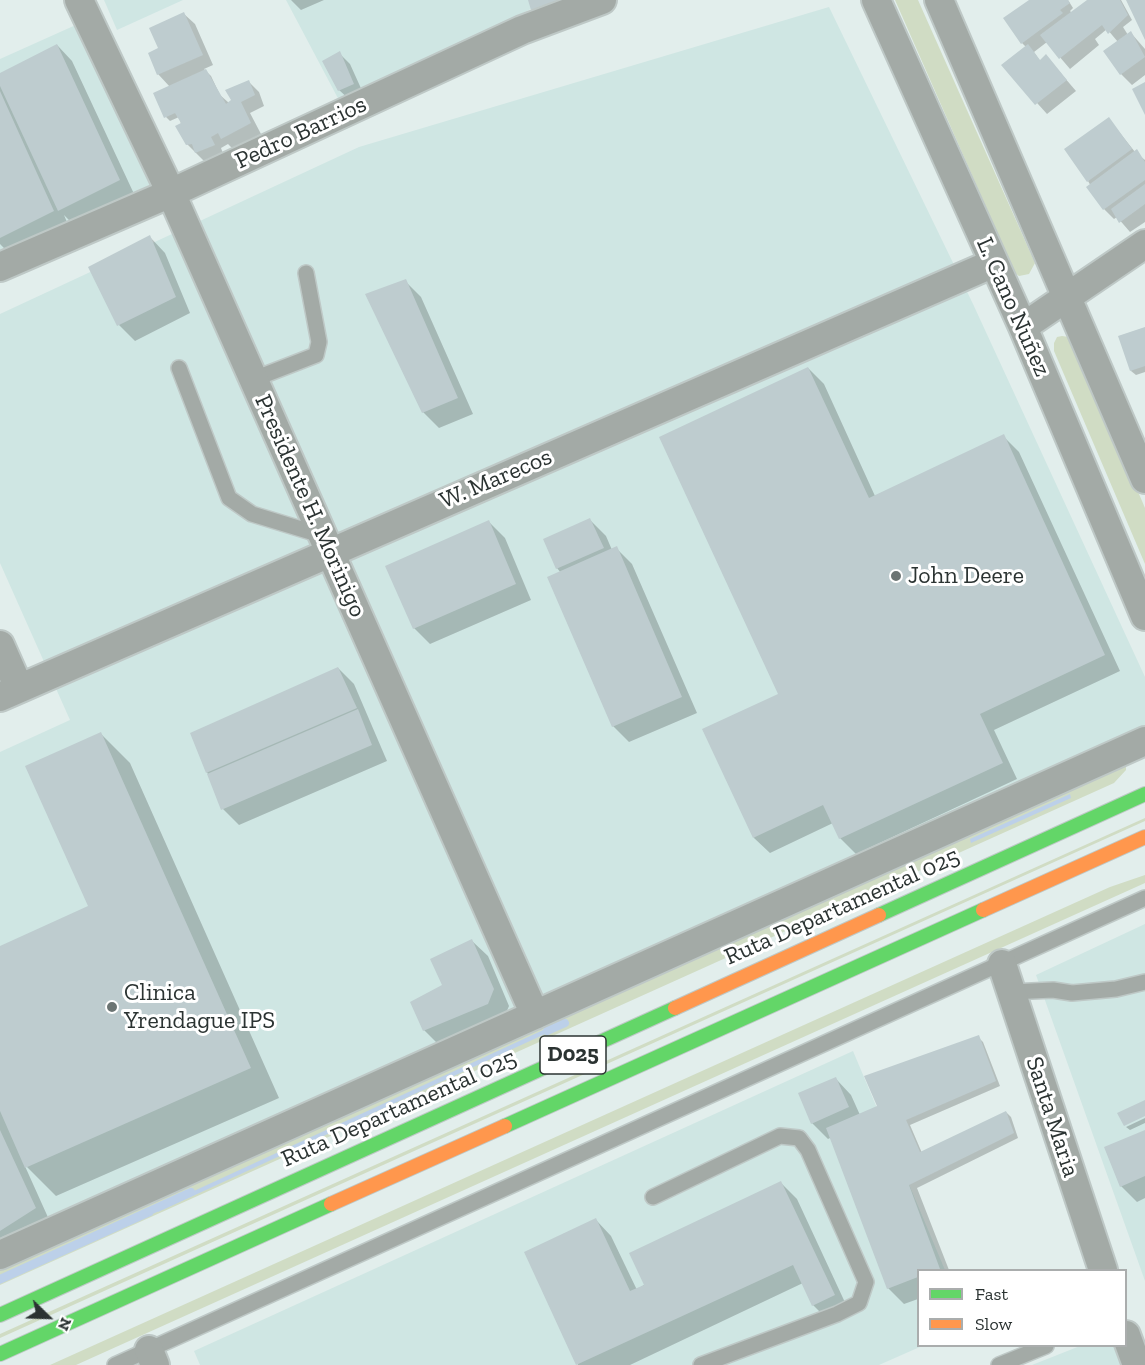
<!DOCTYPE html>
<meta charset="utf-8">
<style>
body{margin:0}
#map{position:relative;width:1145px;height:1365px;overflow:hidden;background:#e2eeec;font-family:"Zilla Slab",serif}
canvas{display:block}
.legend{position:absolute;left:917px;top:1269px;width:210px;height:78px;box-sizing:border-box;background:#fff;border:2px solid #aaadad;margin:0;padding:8px 10px;list-style:none;font-size:18px;color:#2b3332}
.legend li{display:flex;align-items:center;gap:12px;height:30px}
.legend b{width:30px;border:2px solid #aaadad}
.north{position:absolute;left:18px;top:1287px;width:60px;height:60px;-webkit-text-stroke:4px #fff;paint-order:stroke;rotate:113deg;font-size:16px;font-weight:700;line-height:24px;text-align:center;color:#2b3332}
.north::after{content:'';display:block;margin:auto;width:21px;height:27px;background:#2b3332;clip-path:polygon(50% 0,100% 100%,50% 72%,0 100%)}
</style>
<div id="map">
<canvas width="1145" height="1365"></canvas>
<ul class="legend">
<li><b style="height:8px;background:#63d668"></b>Fast</li>
<li><b style="height:8px;background:#ff974d"></b>Slow</li>
</ul>
<div class="north">N</div>
</div>
<script>
const ctx = document.querySelector('canvas').getContext('2d');
ctx.lineJoin = 'round';
function paint(path, color) {
  ctx.fillStyle = color;
  ctx.fill(path, 'evenodd');
}
function poly(rows) {
  const path = new Path2D();
  for (const r of rows) {
    path.moveTo(r[0], r[1]);
    for (let i = 2; i < r.length; i += 2) path.lineTo(r[i], r[i + 1]);
  }
  return path;
}
function stroke(path, color, width, dash) {
  ctx.strokeStyle = color;
  ctx.lineWidth = width;
  ctx.lineCap = dash ? 'butt' : 'round';
  ctx.setLineDash(dash || []);
  ctx.stroke(path);
}
function drawText(font, color, halo, rows, align = 'center') {
  ctx.font = font + ' "Zilla Slab",serif';
  ctx.lineWidth = 6;
  ctx.setLineDash([]);
  ctx.textBaseline = 'middle';
  ctx.strokeStyle = halo;
  ctx.fillStyle = color;
  for (const [text, x, y, turn = 0] of rows) {
    ctx.save();
    ctx.translate(x, y);
    ctx.rotate((+turn || 0) * Math.PI / 180);
    ctx.textAlign = isNaN(turn) ? turn : align;
    if (halo) ctx.strokeText(text, 0, 0);
    ctx.fillText(text, 0, 0);
    ctx.restore();
  }
}
paint(poly([
 [104,0,183,0,117,30],
 [286,0,549,0,341,104],
 [829,7,973,304,1145,677,1145,727,0,1238,0,752,70,720,0,563,0,314,359,147],
 [78,24,158,181,0,260,0,59],
 [1145,924,1145,1281,1036,975],
 [853,1051,945,1270,918,1270,918,1346,922,1346,879,1365,200,1365,194,1351],
 [1080,1346,1116,1346,1123,1365,1032,1365]
]), '#cfe6e3');
paint(poly([
 [895,0,918,0,1035,263,1029,274,1019,276,1015,273],
 [1062,336,1069,337,1074,342,1145,508,1145,564,1054,351,1054,343,1057,337],
 [1126,764,1126,770,1114,783,0,1285,0,1269],
 [1145,818,1145,821,0,1338,0,1334],
 [1145,875,1145,883,76,1365,50,1365,1110,887]
]), '#d0dcc4');
paint(poly([
 [1070,794,1071,798,971,843,970,839],
 [554,1025,556,1029,158,1212,157,1208],
 [151,1211,153,1215,0,1284,0,1279]
]), '#bcd0e9');
paint(poly([
 [291,0,324,0,301,10],
 [529,0,558,0,560,6,537,14],
 [1031,0,1068,0,1073,8,1070,11,1073,14,1088,0,1121,0,1132,20,1123,27,1128,35,1131,33,1145,49,1145,75,1132,85,1121,74,1105,51,1118,42,1107,29,1095,39,1099,45,1070,69,1047,42,1034,52,1040,61,1046,56,1076,91,1047,114,1020,84,1026,47,1022,43],
 [184,14,195,24,213,65,204,69,211,76,220,95,229,103,249,82,259,92,264,106,250,113,261,134,233,149,228,144,221,148,224,156,206,163,187,144,179,117,170,121,166,117,170,87,158,74,150,54,160,49],
 [57,45,72,61,135,196,75,226,64,215,69,227,12,256,0,244,0,75],
 [339,53,350,64,364,95,350,100,339,90],
 [1109,119,1135,152,1145,160,1145,222,1130,232,1117,217,1114,219,1104,209,1088,181],
 [150,237,165,253,190,313,135,341,119,325],
 [405,281,421,297,473,414,439,428,423,412],
 [1145,329,1145,372,1136,375,1131,371],
 [808,368,824,384,875,496,1003,436,1019,452,1120,671,994,730,1017,779,856,854,840,838,833,823,770,853,754,838,779,694],
 [590,520,606,536,612,550,616,548,632,564,697,713,629,742,613,726,561,573,557,568],
 [489,522,505,538,531,600,430,644,414,628],
 [338,668,354,684,387,761,239,825,223,809,207,772],
 [101,734,130,763,279,1098,56,1196,24,1164,51,1224,0,1251,0,948,90,907],
 [472,941,488,956,509,1006,503,1020,440,1046,424,1030,444,986],
 [978,1037,983,1042,1000,1086,910,1125,922,1153,1006,1112,1011,1117,1018,1138,917,1188,949,1270,918,1270,918,1299,904,1304,888,1288,832,1137,828,1139,812,1123,836,1079,851,1095,860,1115,878,1107],
 [1145,1118,1145,1123,1130,1130,1126,1127],
 [1145,1132,1145,1198,1137,1202,1121,1186],
 [781,1183,797,1199,849,1311,829,1321,813,1305,803,1283,630,1365,578,1365,526,1253,596,1220,611,1236,637,1290]
]), '#0003');
stroke(poly([
 [547,1031,565,1023],
 [0,1279,191,1192]
]), '#bcd0e9', 8);
paint(poly([
 [528,0,558,0,531,10],
 [1029,0,1068,0,1070,3,1060,10,1063,13,1021,44,1003,18],
 [1087,0,1120,0,1128,15,1108,34,1102,25,1059,59,1040,35],
 [1126,0,1145,0,1145,40],
 [184,12,203,55,157,75,148,53,158,48,149,28],
 [1131,31,1145,57,1120,75,1103,51],
 [57,44,120,180,58,211,0,86,0,73],
 [1028,44,1040,60,1046,54,1067,80,1035,105,1001,65],
 [340,51,354,84,338,91,322,61],
 [206,69,226,104,231,100,225,90,249,80,255,95,241,102,251,123,221,139,218,133,211,137,215,145,195,153,192,144,186,145,175,126,181,123,175,113,164,118,153,93],
 [1145,82,1145,115,1132,89],
 [0,91,54,211,0,238],
 [1109,117,1132,149,1087,182,1064,149],
 [1137,149,1145,162,1145,180,1103,210,1086,187],
 [1145,184,1145,204,1119,223,1111,209],
 [150,235,176,297,117,326,88,267],
 [406,279,458,398,422,413,365,294],
 [1145,327,1145,366,1130,371,1118,336],
 [808,367,869,498,1004,434,1105,655,980,714,1003,763,839,839,823,805,753,838,702,729,778,694,659,437],
 [590,518,604,548,556,569,543,539],
 [489,520,516,584,413,629,385,566],
 [617,546,682,697,612,727,547,577],
 [338,667,357,708,206,773,190,733],
 [358,709,372,745,221,810,207,774],
 [101,732,251,1068,25,1168,0,1111,0,946,88,906,25,766],
 [472,939,494,989,488,1004,423,1031,410,1002,442,985,430,959],
 [979,1035,996,1081,906,1120,920,1152,1006,1111,1014,1133,909,1185,940,1269,918,1270,918,1277,887,1289,826,1128,877,1106,864,1076],
 [836,1077,849,1107,811,1124,798,1093],
 [1145,1100,1145,1116,1124,1126,1117,1113],
 [0,1130,36,1208,0,1231],
 [1145,1130,1145,1176,1120,1187,1104,1147],
 [781,1181,835,1295,812,1306,793,1265,576,1365,524,1252,596,1218,630,1291,644,1285,629,1253]
]), '#becccf');
const lane = poly([
 [179,368,229,498,252,514,324,536],
 [254,379,316,355,319,342,306,273],
 [1011,992,1053,990,1072,993,1116,989,1145,982],
 [653,1197,780,1136,799,1138,808,1150,866,1282,859,1303,837,1314,701,1365],
 [115,1365,1145,898],
 [999,1365,1046,1346]
]);
const street = poly([
 [79,0,171,193,535,1015],
 [876,0,1023,327,1145,616],
 [939,0,1145,479],
 [0,267,171,193,522,30,602,0],
 [1023,327,1145,244],
 [0,645,19,688],
 [0,697,994,263],
 [1002,964,1103,1270],
 [0,1255,1145,741],
 [1126,1335,1137,1365],
 [149,1350,155,1365]
]);
const fast = poly([
 [879,915,1145,794],
 [505,1126,983,910],
 [0,1315,675,1008],
 [0,1354,331,1204]
]);
const slow = poly([
 [983,910,1145,837],
 [675,1008,879,915],
 [331,1204,505,1126]
]);
stroke(lane, '#bec8c6', 18);
stroke(street, '#bec8c6', 32);
stroke(fast, '#bec8c6', 16);
stroke(slow, '#bec8c6', 16);
stroke(lane, '#a3aaa6', 15);
stroke(street, '#a3aaa6', 28);
stroke(fast, '#63d668', 14);
stroke(slow, '#ff974d', 14);
for (const [x, y, r, color] of [
 [896,576,6,"#6b7473"],
 [112,1007,6,"#6b7473"]
]) {
  const dot = new Path2D();
  dot.arc(x, y, r, 0, 2 * Math.PI);
  ctx.fillStyle = color;
  ctx.fill(dot);
  stroke(dot, '#fff', 2);
}
for (const [x, y, w] of [
 [573,1055,66]
]) {
  const box = new Path2D();
  box.roundRect(x - w / 2, y - 19, w, 38, 4.5);
  ctx.fillStyle = '#fff';
  ctx.fill(box);
  stroke(box, '#2b3332', 1.5);
}
drawText('bold 22px', '#2b3332', null, [
 ["D025",573,1055]
]);
drawText('24px', '#2b3332', '#fff', [
 ["Pedro Barrios",301,133,-25],
 ["L. Cano Nuñez",1013,307,66],
 ["W. Marecos",496,479,-23],
 ["Presidente H. Morinigo",310,506,66],
 ["Ruta Departamental 025",842,907,-24],
 ["Ruta Departamental 025",399,1109,-24],
 ["Santa Maria",1052,1117,72]
]);
drawText('24px', '#2b3332', '#fff', [
 ["John Deere",908,576],
 ["Clinica",124,993],
 ["Yrendague IPS",124,1021]
], 'left');
</script>
